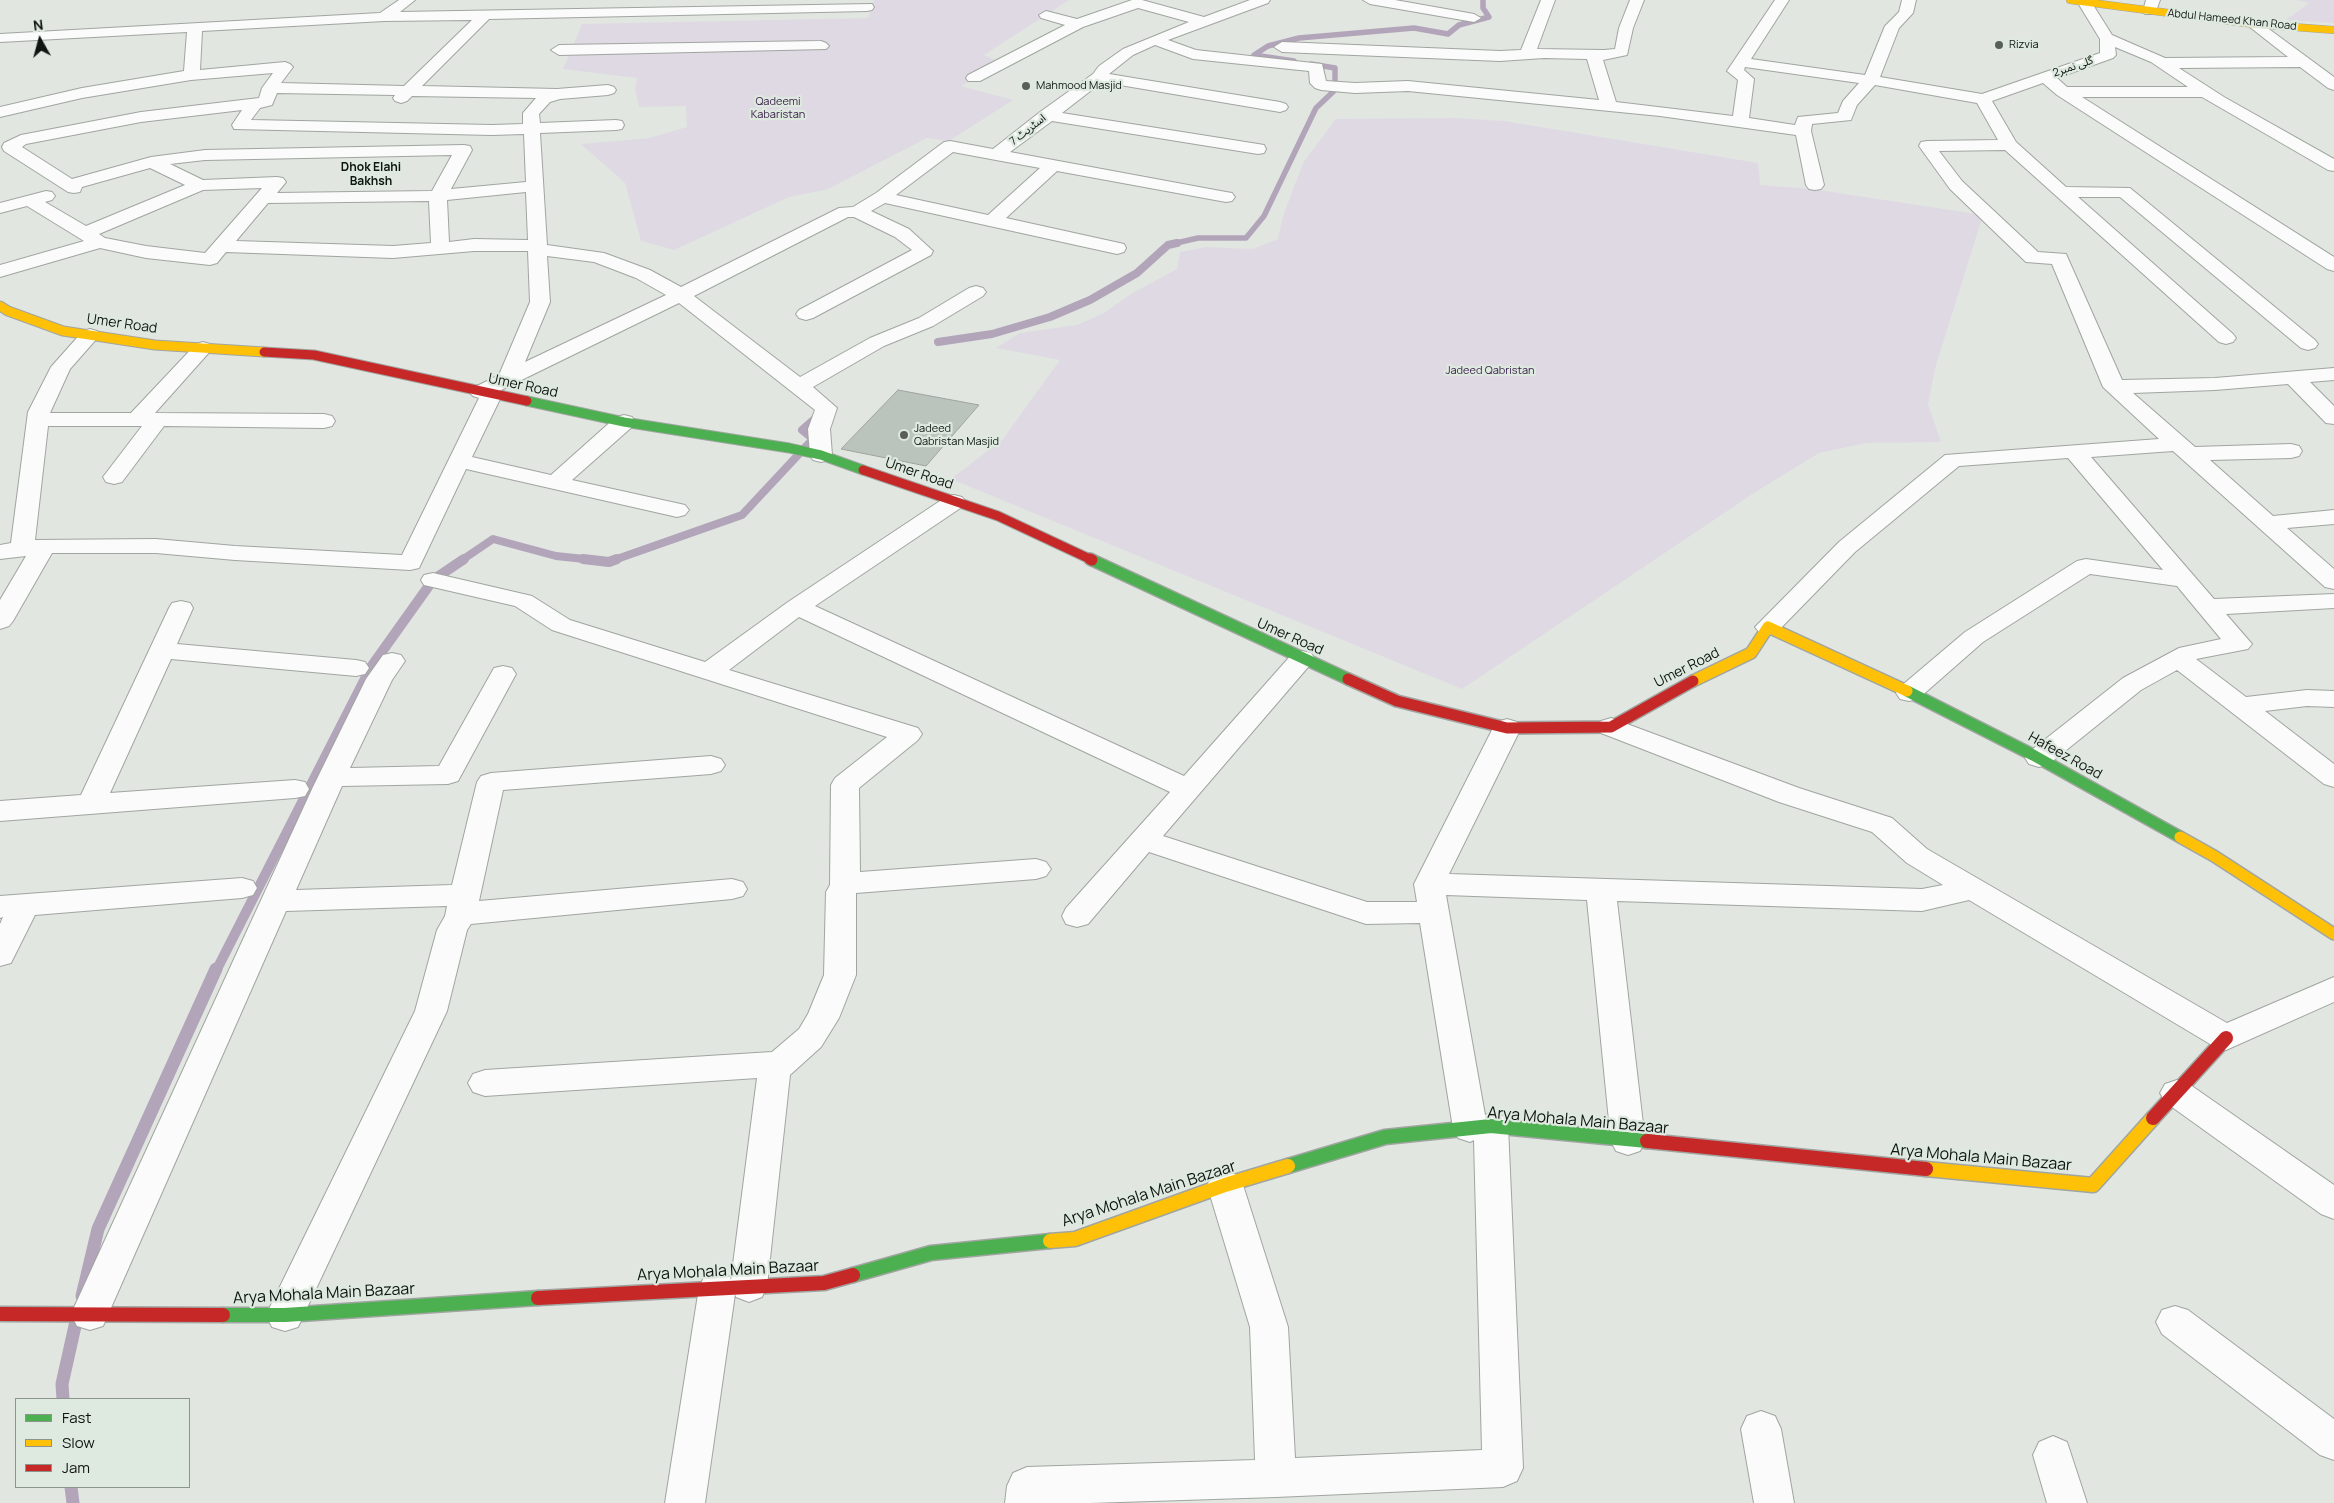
<!DOCTYPE html>
<meta charset="utf-8">
<style>
body{margin:0}
#map{position:relative;width:2334px;height:1503px;overflow:hidden;background:#e1e6e1;font-family:Manrope,sans-serif}
canvas{display:block}
.legend{position:absolute;left:15px;top:1398px;width:175px;height:90px;box-sizing:border-box;background:#dee9df;border:1px solid #8c948c;margin:0;padding:6px 9px;list-style:none;font-size:15px;color:#101410}
.legend li{display:flex;align-items:center;gap:10px;height:25px}
.legend b{width:25px;border:1px solid #8c948c}
.north{position:absolute;left:15px;top:15px;width:50px;height:50px;-webkit-text-stroke:4px #dee9df;paint-order:stroke;rotate:353deg;font-size:14px;font-weight:700;line-height:20px;text-align:center;color:#101410}
.north::after{content:'';display:block;margin:auto;width:18px;height:22px;background:#101410;clip-path:polygon(50% 0,100% 100%,50% 72%,0 100%)}
</style>
<div id="map">
<canvas width="2334" height="1503"></canvas>
<ul class="legend">
<li><b style="height:6px;background:#4caf50"></b>Fast</li>
<li><b style="height:6px;background:#ffc107"></b>Slow</li>
<li><b style="height:6px;background:#c62828"></b>Jam</li>
</ul>
<div class="north">N</div>
</div>
<script>
const ctx = document.querySelector('canvas').getContext('2d');
ctx.lineJoin = 'round';
function paint(path, color) {
  ctx.fillStyle = color;
  ctx.fill(path, 'evenodd');
}
function poly(rows) {
  const path = new Path2D();
  for (const r of rows) {
    path.moveTo(r[0], r[1]);
    for (let i = 2; i < r.length; i += 2) path.lineTo(r[i], r[i + 1]);
  }
  return path;
}
function stroke(path, color, width, dash) {
  ctx.strokeStyle = color;
  ctx.lineWidth = width;
  ctx.lineCap = dash ? 'butt' : 'round';
  ctx.setLineDash(dash || []);
  ctx.stroke(path);
}
function drawText(font, color, halo, rows, align = 'center') {
  ctx.font = font + ' Manrope,"Noto Sans Arabic",sans-serif';
  ctx.lineWidth = 4.5;
  ctx.setLineDash([]);
  ctx.textBaseline = 'middle';
  ctx.strokeStyle = halo;
  ctx.fillStyle = color;
  for (const [text, x, y, turn = 0] of rows) {
    ctx.save();
    ctx.translate(x, y);
    ctx.rotate((+turn || 0) * Math.PI / 180);
    ctx.textAlign = isNaN(turn) ? turn : align;
    if (halo) ctx.strokeText(text, 0, 0);
    ctx.fillText(text, 0, 0);
    ctx.restore();
  }
}
paint(poly([
 [874,0,1069,0,984,55,1000,62,961,86,1013,100,949,141,927,138,828,189,789,197,674,250,641,241,625,183,581,144,649,138,687,127,686,106,639,107,635,89,637,78,563,69,582,24,868,18],
 [2296,0,2334,0,2334,23,2286,20,2309,3],
 [1456,118,1504,121,1758,163,1760,185,1812,189,1983,215,1936,365,1928,404,1941,442,1866,443,1819,453,1757,491,1462,689,951,479,1003,439,1060,360,996,348,1020,333,1077,325,1104,313,1131,294,1177,269,1180,252,1206,247,1253,249,1278,239,1283,216,1303,163,1336,119]
]), '#dfd9e4');
stroke(poly([
 [1294,61,1254,55,1268,46,1299,38,1414,28,1448,34,1459,25,1489,17,1483,8,1483,0],
 [1172,244,1198,238,1246,238,1264,216,1316,108,1335,90,1335,68,1311,64]
]), '#b2a5ba', 5.5);
stroke(poly([
 [938,342,992,334,1050,317,1090,300,1137,273,1168,245,1177,243],
 [462,560,493,539,556,556,594,560],
 [614,560,742,515,813,439,802,430,819,415]
]), '#b2a5ba', 8);
stroke(poly([
 [583,559,609,562,617,559],
 [216,971,371,667,433,580,464,559]
]), '#b2a5ba', 10);
stroke(poly([
 [82,1296,98,1229,216,969],
 [63,1399,62,1384,77,1317],
 [71,1487,73,1503]
]), '#b2a5ba', 13);
const building = poly([
 [898,390,979,405,926,466,841,449,898,390]
]);
paint(building, '#bac3bc');
stroke(building, '#a0a4a0', 1);
const street = poly([
 [399,0,415,0,400,12,872,4,874,7,872,10,867,11,489,19,422,86,557,89,608,85,614,87,616,90,614,93,608,95,560,99,550,102,539,114,540,123,616,120,622,121,624,125,622,129,616,130,540,133,547,245,604,253,650,270,681,287,839,208,853,207,876,193,944,142,950,141,993,149,1040,112,1093,74,1099,66,1123,49,1189,22,1138,8,1083,27,980,81,968,81,966,78,968,75,1065,25,1041,18,1039,15,1046,11,1077,19,1132,0,1142,0,1204,17,1250,0,1270,0,1268,3,1168,40,1196,50,1322,64,1326,81,1355,83,1408,81,1599,100,1587,59,1544,58,1500,61,1282,52,1274,47,1282,42,1500,51,1521,50,1541,0,1555,0,1537,49,1604,50,1615,49,1619,28,1630,0,1644,0,1633,28,1627,55,1603,60,1616,102,1733,116,1738,80,1727,71,1775,0,1789,0,1751,59,1865,75,1885,26,1899,12,1902,0,1916,0,1913,13,1899,28,1880,77,1982,94,2100,53,2100,39,2078,3,2080,0,2090,0,2112,35,2165,58,2288,57,2246,24,2253,20,2258,21,2334,77,2334,90,2328,88,2300,67,2179,68,2224,97,2334,159,2334,171,2328,170,2202,97,2082,97,2334,257,2334,271,2327,269,2057,95,2043,83,1992,101,2016,142,2066,187,2130,188,2315,340,2318,344,2315,348,2308,350,2301,348,2120,197,2078,197,2233,334,2236,338,2233,342,2226,344,2219,342,2005,150,1939,151,1962,181,2038,252,2066,254,2122,380,2215,378,2334,368,2334,380,2310,382,2334,406,2334,424,2326,423,2288,384,2215,390,2133,393,2195,447,2291,444,2299,446,2302,451,2299,456,2291,458,2210,460,2273,516,2334,510,2334,524,2287,528,2334,569,2334,589,2325,587,2173,451,2091,457,2214,599,2334,594,2334,608,2226,614,2252,644,2248,649,2196,659,2246,697,2307,690,2334,691,2334,707,2307,706,2265,711,2334,764,2334,787,2324,784,2177,670,2141,690,2049,764,2039,767,2029,764,2025,758,2029,752,2123,678,2179,648,2221,639,2177,586,2090,574,1983,642,1918,699,1909,701,1900,699,1896,693,1900,687,1965,632,2077,561,2086,559,2163,570,2068,458,1959,466,1855,552,1777,632,1768,635,1759,632,1755,627,1839,542,1945,455,2159,439,2103,387,2052,264,2026,262,1950,189,1919,146,1921,142,1927,141,1998,140,1977,103,1875,85,1857,105,1851,120,1812,124,1811,131,1824,185,1821,189,1815,190,1809,189,1806,185,1796,135,1660,116,1408,91,1355,93,1321,90,1315,88,1310,83,1309,71,1193,59,1155,45,1133,55,1109,74,1280,102,1286,104,1288,107,1286,110,1280,112,1102,82,1062,113,1258,144,1264,145,1266,149,1264,153,1258,154,1052,121,1010,152,1226,192,1232,193,1235,197,1232,201,1226,202,1057,171,1006,218,1124,244,1126,248,1124,252,1117,254,885,203,871,211,909,229,933,251,931,255,813,318,806,320,799,318,796,314,799,310,912,250,895,237,854,217,848,217,694,296,800,377,870,338,919,318,969,288,976,286,983,288,986,292,983,296,933,326,884,346,813,387,837,408,830,429,832,455,829,460,821,462,813,460,810,455,808,429,815,410,679,303,499,391,502,395,472,457,551,475,616,417,624,415,632,417,635,422,632,427,572,480,685,505,689,510,685,515,677,517,466,469,419,568,410,570,235,560,156,553,52,553,13,621,9,626,0,629,0,600,26,556,0,559,0,545,11,543,28,412,51,367,83,331,90,329,97,331,100,335,70,369,50,413,131,413,196,344,203,342,210,344,213,348,155,413,324,414,332,416,335,421,332,426,324,428,164,426,122,482,114,484,106,482,103,477,142,426,48,426,35,540,156,539,235,546,402,555,479,398,473,396,469,392,473,388,499,375,530,302,528,251,474,251,393,258,226,252,217,263,210,265,146,258,100,248,0,277,0,265,84,241,27,206,0,213,0,203,46,191,52,192,55,196,52,200,45,202,86,226,185,185,150,168,82,187,80,192,74,193,68,192,4,151,2,147,4,143,21,135,141,112,259,98,262,88,273,73,191,80,82,98,0,117,0,107,82,88,184,71,187,32,0,42,0,34,380,13,399,0],
 [472,20,404,86,281,83,293,67,290,64,285,62,200,70,202,31,384,21,472,20],
 [2115,47,2151,62,2188,87,2067,87,2057,78,2113,58,2116,55,2115,47],
 [1745,67,1859,83,1843,101,1838,113,1798,117,1795,125,1749,118,1754,79,1744,70,1745,67],
 [277,93,395,95,393,98,395,101,401,103,407,101,412,96,536,98,523,113,523,124,492,125,251,120,260,108,272,105,277,93],
 [242,110,232,125,234,129,492,135,524,134,526,182,451,189,472,150,470,146,464,145,205,150,151,157,72,179,22,147,26,144,141,122,242,110],
 [953,152,996,160,1040,168,988,215,896,195,953,152],
 [452,155,432,191,277,193,286,182,283,178,277,177,203,180,170,164,205,160,452,155],
 [262,188,205,253,146,246,105,238,99,234,203,190,262,188],
 [526,192,528,240,474,239,449,242,447,200,526,192],
 [429,201,431,243,393,246,236,241,268,203,429,201],
 [547,256,594,262,636,278,666,295,525,362,550,302,547,256],
 [1363,0,1395,0,1474,14,1481,18,1474,22,1370,4,1363,0],
 [2146,0,2160,0,2155,14,2145,14,2143,11,2146,0],
 [821,41,826,43,829,46,826,49,559,55,551,50,559,45,821,41],
 [954,495,962,497,966,502,962,507,815,606,1184,776,1293,653,1302,651,1311,653,1315,659,1163,836,1367,902,1417,902,1414,884,1493,728,1497,722,1507,719,1517,722,1521,728,1449,874,1922,889,1943,885,1907,863,1872,832,1779,802,1601,733,1597,727,1601,721,1611,718,1799,788,1892,818,1927,849,2227,1023,2334,977,2334,1002,2226,1050,2215,1047,1969,900,1922,911,1617,901,1645,1141,1640,1151,1628,1155,1616,1151,1611,1141,1587,900,1446,895,1485,1115,1491,1112,1503,1116,1508,1126,1523,1468,1517,1481,1503,1487,1276,1497,1090,1503,1005,1503,1007,1486,1013,1473,1027,1467,1255,1460,1250,1327,1207,1185,1213,1175,1225,1171,1237,1175,1243,1185,1288,1327,1295,1458,1482,1450,1474,1140,1470,1142,1458,1138,1453,1128,1420,923,1366,924,1149,852,1088,924,1077,927,1066,924,1062,916,1066,908,1170,792,799,617,729,670,918,728,922,734,918,740,859,788,860,872,1036,859,1046,862,1051,869,1046,876,1036,879,856,893,856,975,839,1018,821,1047,790,1075,767,1286,762,1297,749,1302,736,1297,735,1294,705,1503,665,1503,699,1288,704,1277,717,1272,730,1277,731,1280,757,1078,485,1096,473,1092,468,1083,473,1074,485,1070,772,1052,799,1029,808,1014,824,975,826,892,830,885,831,785,835,778,887,737,552,630,515,606,424,585,421,580,424,575,433,573,532,596,570,620,705,662,788,602,946,497,954,495],
 [181,601,190,603,193,608,177,644,356,660,365,662,369,668,365,674,356,676,171,659,110,793,295,780,305,782,309,789,305,796,295,798,0,821,0,801,81,795,169,608,172,603,181,601],
 [392,653,401,655,405,661,392,680,350,768,439,766,494,668,503,666,512,668,516,674,458,781,448,784,342,786,296,890,452,885,477,782,481,776,491,773,711,756,721,759,725,765,721,771,711,774,503,790,479,901,732,879,743,882,747,889,743,896,732,899,471,924,467,930,447,1011,298,1327,285,1331,272,1327,266,1315,415,1011,437,930,445,916,447,906,286,911,103,1326,90,1330,77,1326,71,1314,313,787,366,679,383,655,392,653],
 [242,878,253,881,257,888,253,895,242,898,35,915,11,963,0,966,0,924,3,917,0,918,0,896,242,878],
 [2177,1080,2189,1084,2334,1185,2334,1219,2321,1214,2165,1102,2160,1093,2165,1084,2177,1080],
 [2175,1306,2188,1310,2334,1419,2334,1460,2320,1455,2162,1334,2156,1322,2162,1310,2175,1306],
 [1761,1411,1775,1416,1781,1429,1794,1503,1754,1503,1741,1429,1747,1416,1761,1411],
 [2053,1436,2067,1442,2087,1503,2047,1503,2033,1455,2039,1442,2053,1436]
]);
const fastFar2 = poly([
 [527,401,624,422,789,448,821,455,863,470]
]);
const fastFar1 = poly([
 [1092,560,1348,679],
 [1907,691,2033,755,2180,837]
]);
const fast = poly([
 [1288,1166,1385,1137,1491,1126,1647,1141],
 [853,1275,931,1253,1050,1241],
 [223,1315,285,1315,538,1298]
]);
const slowFar3 = poly([
 [2070,0,2253,24,2334,30]
]);
const slowFar2 = poly([
 [0,306,8,311,63,331,155,345,264,352]
]);
const slowFar1 = poly([
 [1693,681,1751,653,1768,627,1907,691],
 [2180,837,2214,856,2334,934]
]);
const slow = poly([
 [1926,1169,2093,1185,2153,1118],
 [1050,1241,1075,1239,1225,1185,1288,1166]
]);
const jamFar2 = poly([
 [264,352,314,355,527,401],
 [863,470,998,516,1092,560]
]);
const jamFar1 = poly([
 [1090,559,1092,560],
 [1348,679,1397,701,1507,728,1611,727,1693,681]
]);
const jam = poly([
 [2153,1118,2226,1038],
 [1647,1141,1926,1169],
 [538,1298,824,1283,853,1275],
 [0,1314,223,1315]
]);
stroke(street, '#a1a5a1', 2);
stroke(fastFar2, '#a1a5a1', 11);
stroke(fastFar1, '#a1a5a1', 14);
stroke(fast, '#a1a5a1', 17);
stroke(slowFar3, '#a1a5a1', 8);
stroke(slowFar2, '#a1a5a1', 11);
stroke(slowFar1, '#a1a5a1', 14);
stroke(slow, '#a1a5a1', 17);
stroke(jamFar2, '#a1a5a1', 11);
stroke(jamFar1, '#a1a5a1', 14);
stroke(jam, '#a1a5a1', 17);
paint(street, '#fafbfa');
stroke(fastFar2, '#4caf50', 9);
stroke(fastFar1, '#4caf50', 11);
stroke(fast, '#4caf50', 14);
stroke(slowFar3, '#ffc107', 7);
stroke(slowFar2, '#ffc107', 9);
stroke(slowFar1, '#ffc107', 11);
stroke(slow, '#ffc107', 14);
stroke(jamFar2, '#c62828', 9);
stroke(jamFar1, '#c62828', 11);
stroke(jam, '#c62828', 14);
for (const [x, y, r, color] of [
 [1999,45,5,"#595e59"],
 [1026,86,5,"#595e59"],
 [904,435,5,"#595e59"]
]) {
  const dot = new Path2D();
  dot.arc(x, y, r, 0, 2 * Math.PI);
  ctx.fillStyle = color;
  ctx.fill(dot);
  stroke(dot, '#dee9df', 2);
}
drawText('11px', '#101410', '#dee9df', [
 ["Abdul Hameed Khan Road",2232,20,6],
 ["گلی نمبر2",2073,67,-19],
 ["اسٹریٹ 7",1028,130,-38]
]);
drawText('11px', '#101410', '#dee9df', [
 ["Rizvia",2009,45],
 ["Mahmood Masjid",1036,86],
 ["Jadeed",914,429],
 ["Qabristan Masjid",914,442]
], 'left');
drawText('11px', '#391c48', '#dee9df', [
 ["Qadeemi",778,102],
 ["Kabaristan",778,115],
 ["Jadeed Qabristan",1490,371]
]);
drawText('bold 12px', '#101410', '#dee9df', [
 ["Dhok Elahi",371,168],
 ["Bakhsh",371,182]
]);
drawText('14px', '#101410', '#dee9df', [
 ["Umer Road",122,324,8],
 ["Umer Road",523,386,12],
 ["Umer Road",919,474,19],
 ["Umer Road",1290,637,24],
 ["Umer Road",1687,668,-27],
 ["Hafeez Road",2065,756,29]
]);
drawText('16px', '#101410', '#dee9df', [
 ["Arya Mohala Main Bazaar",1578,1121,5],
 ["Arya Mohala Main Bazaar",1981,1158,5],
 ["Arya Mohala Main Bazaar",1149,1194,-18],
 ["Arya Mohala Main Bazaar",728,1271,-3],
 ["Arya Mohala Main Bazaar",324,1294,-3]
]);
</script>
